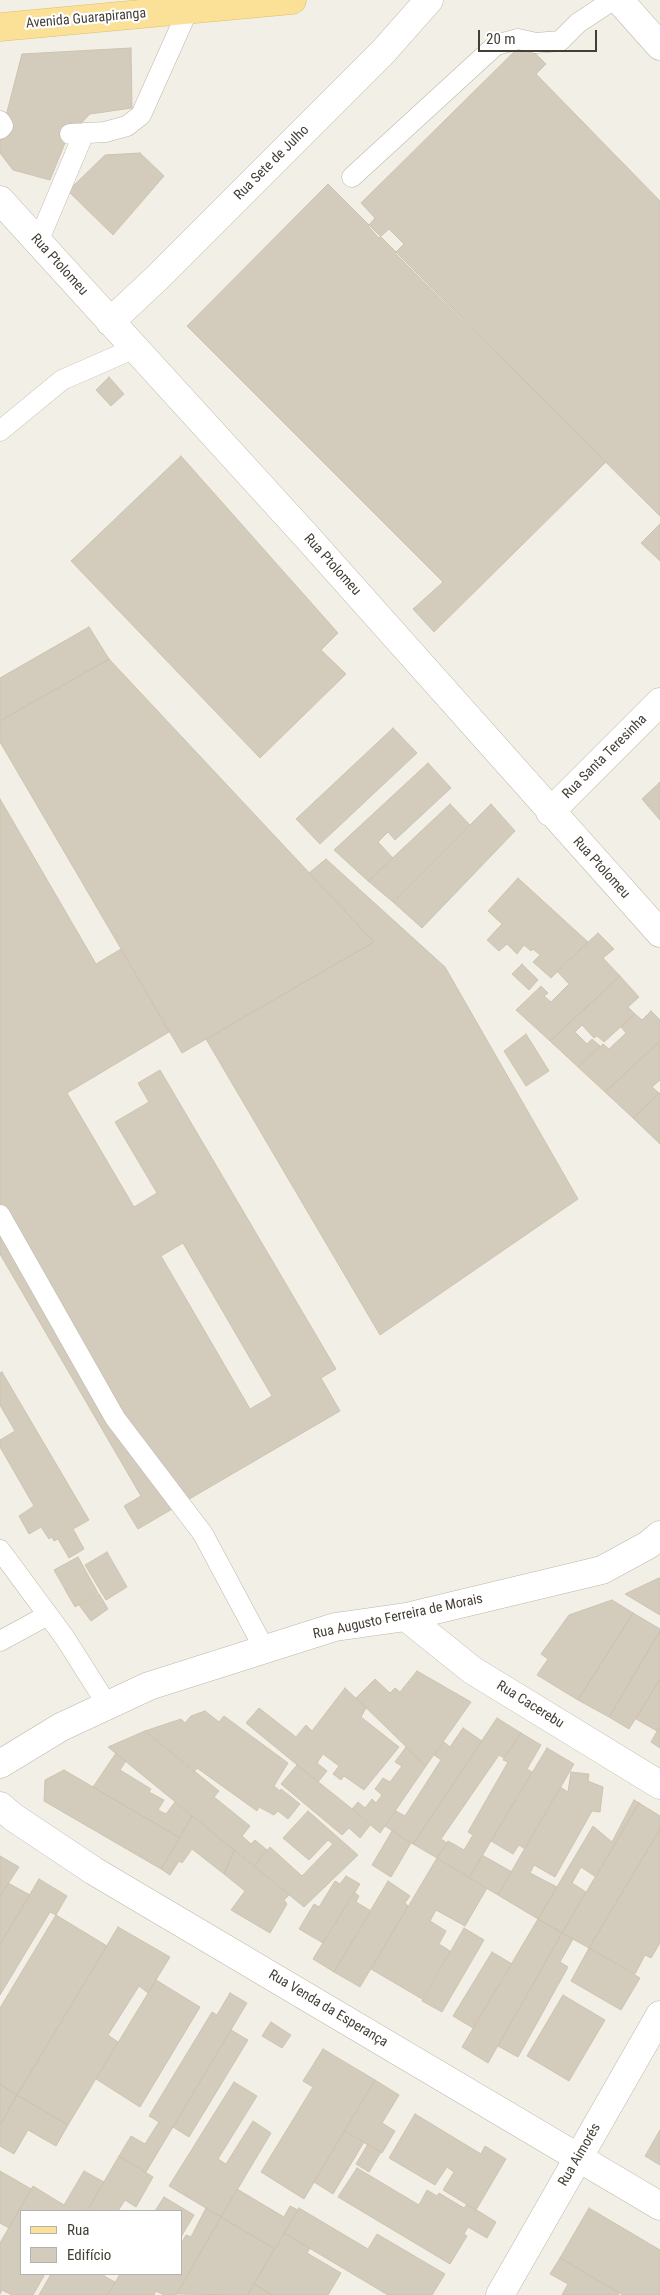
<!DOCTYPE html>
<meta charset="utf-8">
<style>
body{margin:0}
#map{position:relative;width:660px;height:2295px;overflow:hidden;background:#f2efe6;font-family:"Roboto Condensed",sans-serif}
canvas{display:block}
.legend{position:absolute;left:20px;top:2210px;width:162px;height:65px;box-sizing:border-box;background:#fff;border:1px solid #b4b2ae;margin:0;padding:6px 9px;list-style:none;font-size:15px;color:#443f35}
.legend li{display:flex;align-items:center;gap:10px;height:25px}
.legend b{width:25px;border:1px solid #b4b2ae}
.scale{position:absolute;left:478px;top:30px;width:119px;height:22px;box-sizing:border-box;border:2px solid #443f35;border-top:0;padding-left:6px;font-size:15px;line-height:18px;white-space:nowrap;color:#443f35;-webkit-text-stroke:4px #fff;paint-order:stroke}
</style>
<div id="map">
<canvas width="660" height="2295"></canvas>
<ul class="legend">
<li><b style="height:6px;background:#fae197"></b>Rua</li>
<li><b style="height:14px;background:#d3cbbc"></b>Edifício</li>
</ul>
<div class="scale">20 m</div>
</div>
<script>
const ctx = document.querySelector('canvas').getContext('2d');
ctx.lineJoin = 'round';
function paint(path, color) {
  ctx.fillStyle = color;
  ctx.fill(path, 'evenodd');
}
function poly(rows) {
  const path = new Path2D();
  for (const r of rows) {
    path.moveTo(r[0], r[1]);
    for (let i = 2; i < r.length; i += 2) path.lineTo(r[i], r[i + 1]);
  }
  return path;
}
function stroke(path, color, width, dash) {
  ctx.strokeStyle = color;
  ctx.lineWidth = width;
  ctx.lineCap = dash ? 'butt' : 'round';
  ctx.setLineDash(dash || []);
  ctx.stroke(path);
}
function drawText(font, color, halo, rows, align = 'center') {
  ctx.font = font + ' "Roboto Condensed",sans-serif';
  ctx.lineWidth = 4.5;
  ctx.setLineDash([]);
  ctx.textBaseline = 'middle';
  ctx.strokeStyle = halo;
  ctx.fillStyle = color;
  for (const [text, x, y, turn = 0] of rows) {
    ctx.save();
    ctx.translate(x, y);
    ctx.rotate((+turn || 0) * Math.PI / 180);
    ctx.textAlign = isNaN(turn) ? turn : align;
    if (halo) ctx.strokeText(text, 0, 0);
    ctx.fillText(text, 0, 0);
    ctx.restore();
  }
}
const building = poly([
 [524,42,546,64,536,74,660,201,660,516,395,253,404,244,389,229,379,238,368,226,375,218,361,203,524,42],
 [131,48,132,108,90,114,67,138,50,180,13,170,0,153,0,139,22,54,131,48],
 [140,153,164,176,113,235,68,191,105,155,140,153],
 [328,184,606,462,434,632,413,609,443,582,187,326,328,184],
 [109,377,124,394,111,406,96,390,109,377],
 [181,456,338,633,321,650,346,674,260,758,71,561,181,456],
 [660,524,660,561,641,543,660,524],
 [89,627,109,659,0,721,0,678,89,627],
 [109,659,374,942,182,1053,0,742,0,721,109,659],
 [393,728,417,753,320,844,296,819,393,728],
 [428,763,451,788,395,840,388,832,378,842,393,858,368,881,334,850,428,763],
 [660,782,660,820,642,799,660,782],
 [0,799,96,964,121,949,169,1032,67,1093,134,1207,157,1193,115,1122,149,1102,138,1083,160,1070,336,1369,321,1378,340,1411,138,1529,124,1506,141,1496,0,1254,0,799],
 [183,1243,272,1396,250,1409,161,1256,183,1243],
 [450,804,470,825,393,902,368,881,450,804],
 [491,804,515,831,422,928,393,902,491,804],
 [326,859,445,967,578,1199,380,1335,206,1039,374,942,309,873,326,859],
 [518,878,588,942,551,978,533,962,540,955,533,949,531,951,524,945,517,954,507,944,499,951,487,940,502,924,488,911,518,878],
 [598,933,614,949,603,958,620,976,550,1041,516,1010,541,986,548,993,544,996,551,1002,569,984,557,971,598,933],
 [522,964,538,980,529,990,512,974,522,964],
 [620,976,639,997,628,1007,635,1014,604,1042,597,1036,594,1038,582,1025,575,1032,587,1044,592,1039,600,1046,578,1067,550,1041,620,976],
 [651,1011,660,1020,660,1041,605,1092,578,1067,603,1044,609,1049,626,1033,621,1027,635,1014,642,1020,651,1011],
 [526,1034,549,1071,526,1086,504,1051,526,1034],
 [660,1041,660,1080,652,1087,659,1093,633,1118,605,1092,660,1041],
 [659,1093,660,1094,660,1144,633,1118,659,1093],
 [2,1372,89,1520,73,1529,84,1549,69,1558,58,1539,54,1541,52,1537,49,1539,41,1527,29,1534,19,1516,34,1506,0,1447,0,1440,15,1431,0,1405,0,1373,2,1372],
 [107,1552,127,1587,106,1600,85,1565,107,1552],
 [78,1557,98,1593,75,1607,54,1570,78,1557],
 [659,1578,660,1579,660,1615,625,1594,659,1578],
 [99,1594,108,1609,91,1621,79,1605,99,1594],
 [612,1600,633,1613,578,1700,537,1675,548,1659,541,1654,569,1615,612,1600],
 [633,1613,660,1629,660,1631,609,1717,578,1700,633,1613],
 [660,1631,660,1679,629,1729,609,1717,660,1631],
 [417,1671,471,1702,426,1766,356,1698,375,1679,390,1693,395,1688,400,1692,417,1671],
 [660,1679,660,1726,657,1731,636,1719,660,1679],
 [345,1688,366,1708,361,1717,399,1747,364,1790,344,1776,341,1780,333,1774,339,1766,323,1754,317,1763,327,1771,318,1782,246,1723,259,1708,296,1737,306,1725,312,1731,345,1688],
 [205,1711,219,1722,224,1716,288,1763,274,1786,280,1791,281,1789,300,1804,288,1819,278,1811,274,1815,259,1807,257,1811,197,1768,194,1772,145,1731,181,1719,185,1723,191,1716,205,1711],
 [497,1718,521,1733,504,1758,499,1755,441,1839,447,1843,437,1858,413,1844,497,1718],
 [660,1726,660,1748,651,1742,660,1726],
 [463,1728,482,1741,413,1844,385,1826,396,1811,405,1816,441,1760,434,1755,444,1742,450,1747,463,1728],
 [145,1731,219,1791,214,1797,250,1826,242,1836,251,1844,255,1840,267,1850,254,1866,108,1747,145,1731],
 [521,1733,541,1745,527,1769,532,1772,469,1878,437,1858,448,1841,464,1850,473,1835,468,1832,508,1762,503,1760,521,1733],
 [406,1747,426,1766,380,1833,352,1809,358,1802,365,1808,372,1799,376,1803,382,1795,375,1789,383,1778,390,1782,402,1766,395,1762,406,1747],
 [547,1748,574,1764,525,1849,519,1845,513,1854,491,1841,547,1748],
 [116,1753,126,1761,120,1770,151,1789,149,1792,164,1800,158,1810,166,1814,175,1802,192,1816,180,1838,93,1787,116,1753],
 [297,1765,371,1824,360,1838,349,1828,342,1835,281,1784,297,1765],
 [64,1770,180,1838,161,1869,44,1801,45,1780,64,1770],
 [571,1772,589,1774,588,1781,603,1787,600,1812,592,1811,555,1877,534,1865,530,1873,557,1887,538,1919,498,1895,560,1787,568,1792,571,1772],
 [634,1800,639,1803,596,1877,581,1867,572,1883,586,1892,562,1933,538,1919,593,1826,612,1842,634,1800],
 [639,1803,660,1816,660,1829,589,1948,562,1933,639,1803],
 [308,1811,358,1855,304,1907,254,1866,270,1847,302,1876,333,1844,328,1840,309,1860,283,1838,308,1811],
 [192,1816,234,1850,224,1874,192,1849,182,1863,179,1861,170,1875,161,1869,192,1816],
 [660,1829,660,1943,651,1958,645,1955,635,1974,589,1948,660,1829],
 [392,1831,411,1843,391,1877,372,1865,392,1831],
 [234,1850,289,1895,284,1900,287,1904,270,1933,231,1910,245,1891,224,1874,234,1850],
 [482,1855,512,1872,498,1895,469,1878,482,1855],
 [0,1856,19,1867,0,1896,0,1856],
 [437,1858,487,1888,465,1926,436,1910,430,1921,446,1931,439,1944,450,1951,422,1999,371,1969,437,1858],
 [346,1876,360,1884,323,1943,299,1929,314,1904,319,1907,335,1881,340,1884,346,1876],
 [39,1879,67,1896,56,1915,50,1912,0,1995,0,1944,39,1879],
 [388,1881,410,1896,405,1903,408,1906,360,1987,334,1972,388,1881],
 [8,1883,30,1895,0,1944,0,1896,8,1883],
 [354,1892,359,1896,356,1902,371,1911,334,1972,313,1959,354,1892],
 [56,1915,107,1946,17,2095,0,2084,0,2008,56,1915],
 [538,1919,562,1933,488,2063,462,2047,538,1919],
 [118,1927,170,1957,148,1993,139,1986,108,2035,118,2042,68,2125,17,2095,118,1927],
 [464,1928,484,1940,442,2012,422,2001,464,1928],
 [562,1933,573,1939,560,1962,568,1967,518,2057,498,2046,562,1933],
 [589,1948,640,1978,621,2010,571,1981,589,1948],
 [492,1952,512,1964,473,2028,453,2016,492,1952],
 [156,1980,200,2007,140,2107,96,2079,156,1980],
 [230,1993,247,2003,146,2172,119,2156,131,2136,145,2144,159,2122,149,2116,212,2012,217,2015,230,1993],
 [563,1995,605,2020,569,2081,527,2056,563,1995],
 [271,2022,291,2035,282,2048,262,2036,271,2022],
 [231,2030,248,2040,189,2137,173,2127,231,2030],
 [323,2049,375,2080,304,2199,261,2172,313,2087,303,2081,323,2049],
 [375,2080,399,2095,382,2123,395,2131,382,2153,344,2131,375,2080],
 [234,2082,257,2096,218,2159,226,2164,253,2121,271,2133,221,2217,169,2186,234,2082],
 [0,2084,17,2095,0,2125,0,2084],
 [17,2095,68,2125,56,2146,28,2130,14,2154,0,2146,0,2125,17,2095],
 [415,2114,481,2154,485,2146,506,2159,476,2210,443,2190,454,2172,447,2167,435,2185,389,2158,415,2114],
 [660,2130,660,2165,645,2156,660,2130],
 [344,2131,364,2142,333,2194,314,2182,344,2131],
 [368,2144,381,2152,369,2172,356,2164,368,2144],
 [119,2156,153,2177,136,2207,125,2200,118,2211,87,2211,119,2156],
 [357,2168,419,2205,427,2190,437,2196,439,2193,464,2208,467,2204,496,2222,487,2238,468,2227,464,2234,467,2236,450,2264,338,2197,357,2168],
 [0,2171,31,2189,9,2228,0,2223,0,2171],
 [84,2171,104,2182,87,2211,21,2211,21,2274,45,2274,33,2295,12,2295,2,2290,0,2294,0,2243,33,2186,64,2205,84,2171],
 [237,2189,284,2217,290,2206,298,2210,275,2249,221,2217,237,2189],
 [164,2197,194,2215,181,2237,181,2211,155,2211,164,2197],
 [206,2208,221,2217,176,2295,164,2295,156,2291,154,2295,108,2295,120,2274,181,2274,181,2244,186,2235,191,2237,206,2208],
 [299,2208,368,2249,377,2234,445,2274,432,2295,388,2295,284,2233,299,2208],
 [589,2208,660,2250,660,2295,623,2295,560,2258,589,2208],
 [221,2217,275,2249,247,2295,177,2294,221,2217],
 [284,2233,310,2248,307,2253,341,2273,328,2295,272,2295,254,2284,284,2233],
 [560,2258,619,2293,618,2295,562,2295,568,2284,550,2274,560,2258],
 [51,2274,105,2274,104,2276,115,2282,108,2295,39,2295,51,2274],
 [254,2284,272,2295,248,2295,254,2284]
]);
paint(building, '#d3cbbc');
stroke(building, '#cec3af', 1);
const service = poly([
 [0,121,3,126,0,129],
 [70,134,105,132,127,126,141,115,188,10],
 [352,177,496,45,518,39,536,43,560,41,578,23,613,0],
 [38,242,84,133],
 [0,431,62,380,133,349],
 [0,1215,115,1418,203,1534,265,1650],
 [0,1550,65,1638,108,1706],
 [0,1641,48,1615]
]);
const minor = poly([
 [619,0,660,46],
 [0,200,308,538,660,933],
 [110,322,158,277,383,52,429,0],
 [550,812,660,702],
 [406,1617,472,1670,660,1785],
 [0,1764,61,1727,149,1686,335,1627,406,1617,602,1570,648,1545,660,1535],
 [0,1806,13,1817,94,1871,660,2206],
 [500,2295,660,2015]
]);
const primary = poly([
 [0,27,292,0]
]);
stroke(service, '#bdb7a9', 21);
stroke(minor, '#bdb7a9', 29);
stroke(primary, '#dfbf67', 29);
stroke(service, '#fff', 20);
stroke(minor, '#fff', 28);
stroke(primary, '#fae197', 28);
drawText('14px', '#443f35', '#fff', [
 ["Avenida Guarapiranga",86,19,-5],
 ["Rua Sete de Julho",272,163,-45],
 ["Rua Ptolomeu",59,265,48],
 ["Rua Ptolomeu",332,565,48],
 ["Rua Santa Teresinha",605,757,-45],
 ["Rua Ptolomeu",601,868,48],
 ["Rua Augusto Ferreira de Morais",398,1617,-12],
 ["Rua Cacerebu",530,1705,32],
 ["Rua Venda da Esperança",328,2009,31],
 ["Rua Aimorés",580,2155,-60]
]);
</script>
